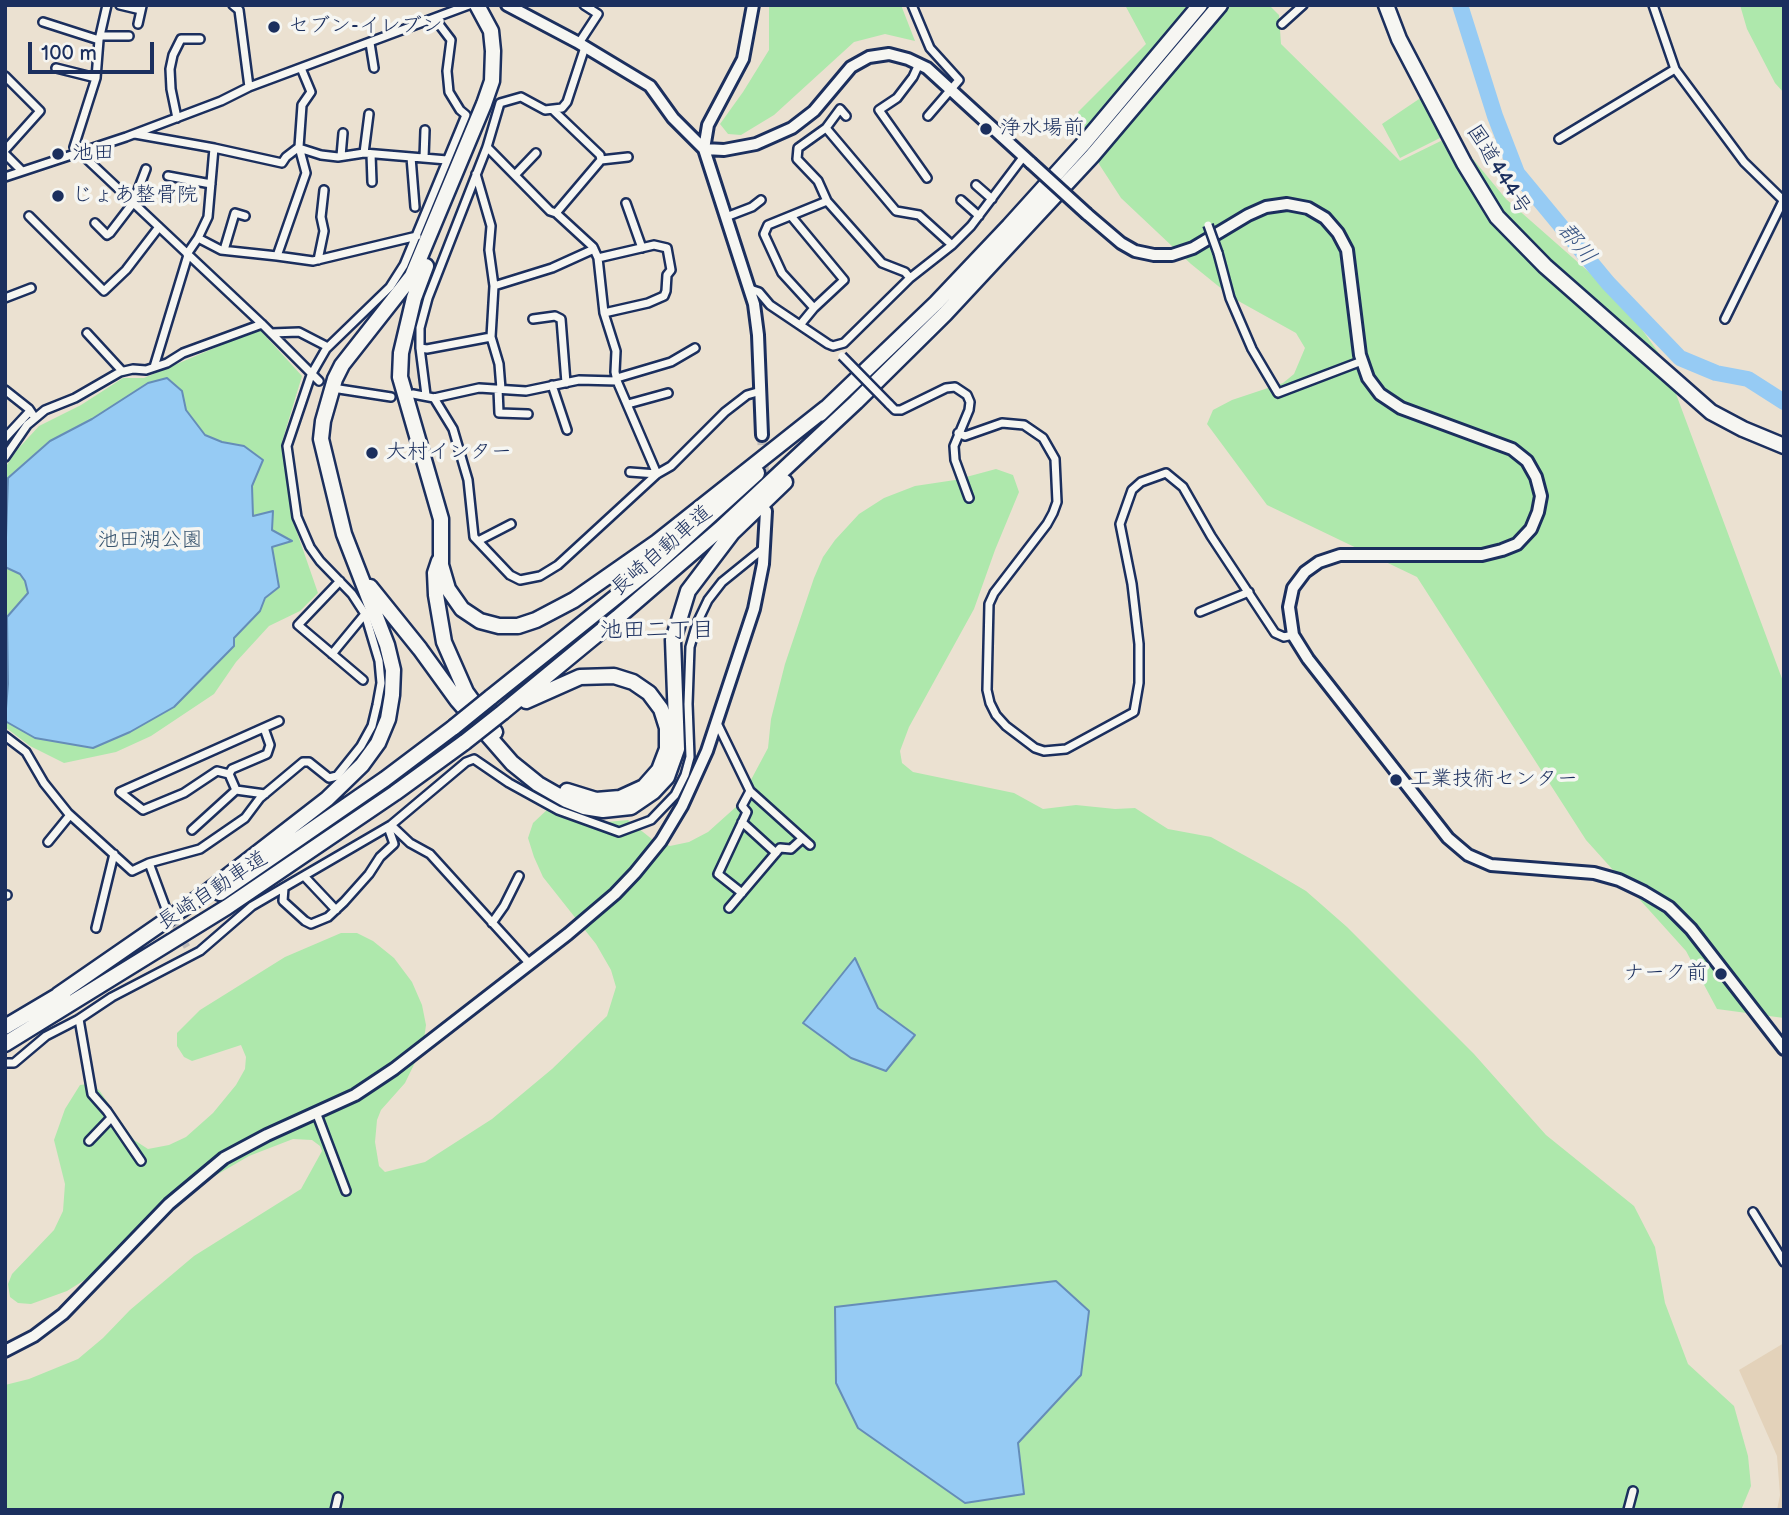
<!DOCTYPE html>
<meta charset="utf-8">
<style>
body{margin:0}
#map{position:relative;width:1789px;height:1515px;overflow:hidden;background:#ebe1d1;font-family:"Balsamiq Sans",sans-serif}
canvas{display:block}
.frame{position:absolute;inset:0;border:7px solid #1b2f5e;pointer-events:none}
.scale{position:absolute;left:28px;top:42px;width:126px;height:32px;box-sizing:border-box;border:4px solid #1b2f5e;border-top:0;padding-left:9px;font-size:21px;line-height:24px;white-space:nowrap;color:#1b2f5e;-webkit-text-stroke:5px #f6f6f2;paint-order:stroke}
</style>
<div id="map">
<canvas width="1789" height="1515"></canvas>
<div class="frame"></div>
<div class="scale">100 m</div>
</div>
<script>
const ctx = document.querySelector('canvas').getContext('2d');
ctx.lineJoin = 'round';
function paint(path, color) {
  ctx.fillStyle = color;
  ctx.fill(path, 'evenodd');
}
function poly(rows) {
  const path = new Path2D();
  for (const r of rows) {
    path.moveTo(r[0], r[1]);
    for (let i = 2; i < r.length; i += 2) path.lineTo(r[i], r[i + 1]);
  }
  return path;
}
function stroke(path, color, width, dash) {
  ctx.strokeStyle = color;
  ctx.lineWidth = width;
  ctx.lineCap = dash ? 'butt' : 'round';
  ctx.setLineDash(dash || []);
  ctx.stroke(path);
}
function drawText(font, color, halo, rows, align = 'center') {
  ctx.font = font + ' "Balsamiq Sans","Klee One",sans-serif';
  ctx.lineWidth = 7;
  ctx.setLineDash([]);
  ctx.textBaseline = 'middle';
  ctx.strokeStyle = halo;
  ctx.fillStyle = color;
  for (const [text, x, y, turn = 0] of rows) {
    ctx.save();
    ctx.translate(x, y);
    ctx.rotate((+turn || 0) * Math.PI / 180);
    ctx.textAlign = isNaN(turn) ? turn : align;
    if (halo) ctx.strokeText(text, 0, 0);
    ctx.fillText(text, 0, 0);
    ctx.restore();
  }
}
paint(poly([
 [1784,1343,1784,1510,1777,1510,1780,1495,1777,1456,1739,1370]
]), '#e3d2ba');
paint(poly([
 [769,5,901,5,915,41,885,34,854,42,774,115,741,135,728,134,720,124,743,92,769,50],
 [1125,5,1269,5,1279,15,1281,44,1400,161,1453,135,1506,199,1598,280,1636,321,1663,359,1784,684,1784,1018,1717,1009,1686,951,1586,840,1417,577,1267,505,1207,424,1213,410,1232,400,1283,383,1294,374,1305,348,1296,333,1233,298,1191,264,1121,198,1099,164,1078,112,1146,44],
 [1740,5,1784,5,1784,93,1775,83,1747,29],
 [1422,97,1442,137,1400,158,1382,124],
 [259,329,302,376,282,442,292,518,318,593,300,611,269,626,236,662,214,694,151,736,116,752,64,763,30,746,5,727,5,468,17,450,39,426,81,405,123,378,144,378],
 [996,469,1013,475,1019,492,995,550,974,609,909,727,900,751,902,763,913,772,1014,793,1043,809,1076,805,1115,809,1135,808,1168,829,1211,837,1262,865,1306,891,1347,927,1474,1054,1546,1135,1634,1206,1655,1247,1665,1303,1688,1364,1734,1406,1748,1456,1751,1486,1741,1510,5,1510,5,1385,29,1379,78,1359,103,1338,130,1310,194,1256,301,1189,322,1151,320,1146,312,1140,293,1139,249,1156,194,1188,99,1271,67,1291,31,1304,18,1303,10,1297,8,1284,12,1274,54,1230,63,1211,65,1184,54,1140,65,1109,80,1085,88,1084,99,1090,134,1140,148,1149,169,1145,186,1137,213,1113,236,1085,245,1069,246,1057,241,1045,192,1061,184,1057,177,1046,177,1033,200,1010,285,957,341,933,357,933,373,941,394,958,412,982,422,1005,426,1025,423,1046,405,1083,381,1110,377,1120,375,1142,379,1166,385,1172,425,1162,492,1119,552,1069,607,1016,616,987,611,970,596,944,543,877,534,857,528,838,533,823,550,807,584,811,607,822,628,820,653,840,670,846,689,842,708,832,737,806,768,748,771,719,785,664,814,578,823,557,835,540,859,514,884,498,915,486,955,480]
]), '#aee8ac');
const water = poly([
 [167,378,182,391,186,410,205,435,222,442,244,446,263,460,252,486,253,516,273,511,272,530,292,541,272,547,279,587,265,598,260,611,234,638,234,646,174,707,130,732,93,748,35,738,5,721,8,684,7,617,28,593,25,581,20,574,5,567,8,478,50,441,92,419,148,383,167,378],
 [855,958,878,1008,915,1035,886,1071,851,1058,803,1023,855,958],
 [1056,1281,1089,1311,1081,1375,1018,1443,1024,1494,965,1503,858,1428,836,1383,835,1307,1056,1281]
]);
paint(water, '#96cbf4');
stroke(water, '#658db8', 2);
stroke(poly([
 [1460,5,1495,116,1517,173,1608,283,1680,358,1716,373,1748,379,1784,402]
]), '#96cbf4', 16);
stroke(poly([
 [170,916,187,947]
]), '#c1bdba', 7, [7, 3.5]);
stroke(poly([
 [762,435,765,491]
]), '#c1bdba', 10, [10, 5]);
const street = poly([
 [107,5,99,40,96,78,74,147,262,324,319,381],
 [120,5,141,10],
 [233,5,239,10,249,87],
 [912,5,930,48,959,80,928,116],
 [1653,5,1675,69,1744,162,1784,201],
 [43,22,99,40],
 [138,24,142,6],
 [1282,24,1303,5],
 [100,36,129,36],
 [370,43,374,68],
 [579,43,598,14,584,5],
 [919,64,913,77,897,98,879,110,927,178],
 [56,68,96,78],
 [5,76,40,111,5,150],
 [554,111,600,155,601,160,556,213,593,247,598,258,604,313,616,351,615,372,617,381,657,474],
 [177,118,171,89,170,69,173,55,181,39,200,39],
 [826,128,840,109,846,116],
 [135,134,214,148],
 [1559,139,1675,69],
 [487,147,550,211,556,213],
 [299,148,321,155,338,157,364,153,447,160],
 [364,153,369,114],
 [5,154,21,170],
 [371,154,372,182],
 [341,156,343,133],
 [411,157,415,207],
 [424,158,425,130],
 [601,160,628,157],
 [476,174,491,226,489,250,494,286],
 [515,175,536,153],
 [168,176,211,184],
 [5,177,126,137,221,101,249,87,469,5],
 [976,185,992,199],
 [961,200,979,216],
 [626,203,642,248],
 [29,216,104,291,126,270,159,227],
 [791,216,844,280,814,308],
 [726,217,752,207,761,200],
 [95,223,107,235,110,233,133,203,146,169],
 [198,238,221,250,277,256,306,173,299,147,302,105,311,92,301,68],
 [224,250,235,213,245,216],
 [1218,253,1230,298,1252,349,1278,393,1362,361],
 [187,254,198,238,208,217,214,148,282,163,286,157,299,147],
 [277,256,313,261,417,236],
 [598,258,654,245,667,248,671,270,667,275,666,291,664,296,648,303,604,313],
 [318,260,324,231,321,217,324,190],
 [910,278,905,272,882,263,827,201,818,181,797,159,798,148,826,128,896,211,919,215,952,245],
 [750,289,759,292,770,305,828,344,833,346,844,343,910,278,952,245,971,226,1024,156],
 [5,298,31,288],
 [533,319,555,316,561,319,566,383],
 [1725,319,1783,201],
 [800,325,814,308,782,273,764,234,768,225,827,201],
 [87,333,122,371],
 [271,333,299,332,328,347],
 [491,337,499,364,501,389],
 [420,348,427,349,491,337,494,286,552,268,594,249],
 [154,367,188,255],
 [617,378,671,362,695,348],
 [552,385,567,430],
 [339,389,391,397],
 [498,389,499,413,528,414],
 [5,390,29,409,35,418],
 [413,394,434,398,479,388,526,391,579,380,617,381],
 [426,395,420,348,420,328,428,298,487,147,500,103,521,97,545,110,562,108,567,102,585,47],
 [434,398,453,429,468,480,474,537,510,575,520,580,540,576,558,565,657,474,671,466,725,412,747,395,761,391],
 [628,404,668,393],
 [889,404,895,410,901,410,946,388,955,387,967,395,970,402,969,410,954,446,955,460,969,498],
 [958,433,965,436,1002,423,1024,425,1043,438,1055,459,1057,502,1053,513,1047,524,994,593,989,604,987,690,990,703,996,715,1006,726,1035,748,1044,751,1066,749,1134,712,1139,683,1139,644,1132,584,1120,524,1132,490,1141,482,1166,473,1183,487,1211,536,1275,633,1284,637,1293,635],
 [5,438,30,411],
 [5,457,27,425,45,410,75,398,120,372,133,369,146,370,167,363,183,353,262,324],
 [630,472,657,474],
 [478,541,511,524],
 [340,581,298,625,363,680],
 [1200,612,1249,592],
 [332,654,365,614],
 [717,723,750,791,810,845],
 [5,736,26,752,44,783,68,813,132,871,149,863,200,849,245,818,260,798,303,762,309,762,329,778,337,776,361,746,372,726,377,705,381,683,379,661,365,614,352,594,320,561,310,547,297,517,287,446,311,375,326,349,390,287,404,265,466,115,460,110,449,92,447,71,451,40,435,19],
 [229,774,232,769,267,754,270,745,264,728],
 [265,794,236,790,229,774,217,771,184,793,143,810,120,792,279,721],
 [742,822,776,853],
 [391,825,410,843,430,854,529,963],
 [192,830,236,790],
 [48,842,70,815],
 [149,863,165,906],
 [304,876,336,910],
 [284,888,283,901,305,921,311,924,328,917,344,902,369,874,380,857,394,844,388,827],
 [742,893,718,874,747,812,742,806,750,791],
 [5,895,7,895],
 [729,908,780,848,791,849,802,839],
 [492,923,504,906,519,876],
 [96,928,114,854],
 [79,1019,92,1094,107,1111,141,1161],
 [5,1063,14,1063,46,1036,79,1019,112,997,200,951,252,906,391,825,466,762,474,759,509,783,558,810,619,832,651,820,675,795,685,775,690,757,688,704,690,647,697,623,708,600,722,582,764,548],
 [316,1112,346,1191],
 [89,1141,111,1118],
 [1753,1212,1784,1262],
 [335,1510,338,1497],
 [1628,1510,1633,1491]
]);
const secondary = poly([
 [507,5,577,42,650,86,673,118,704,149,724,150,756,144,792,128,814,111,851,67,869,57,889,54,908,59,927,68,1031,163],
 [753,5,743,59,708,125,704,149,754,304,758,335,762,435],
 [1087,214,1121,243,1135,251,1154,255,1172,255,1193,248,1248,215,1266,207,1287,204,1308,208,1325,218,1338,233,1347,250,1360,355,1368,378,1380,394,1401,408,1512,449,1527,461,1536,477,1541,496,1538,512,1531,529,1517,544,1502,550,1482,555,1340,555,1319,562,1305,572,1293,588,1289,607,1293,635,1308,659,1448,838,1468,855,1491,865,1594,873,1619,880,1644,892,1669,907,1691,929,1784,1049],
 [5,1351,34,1336,63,1314,169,1204,224,1158,267,1135,355,1095,394,1069,568,934,615,894,635,873,661,841,682,806,707,751,754,609,763,564,766,511]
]);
const highway = poly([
 [1386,5,1399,39,1464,163,1497,217,1545,266,1711,412,1743,429,1784,446],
 [426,266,414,298,401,353,400,377,441,519,441,565,448,589,462,609,480,621,499,626,518,626,536,620,574,600,657,542,826,408],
 [820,414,936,303,1009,226,1084,143,1200,5],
 [439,561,435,573,436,595,444,642,466,692,495,732],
 [370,587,420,649,457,700,512,763,538,784,566,800,584,807,603,810,631,807,653,792,667,777,677,749,673,640,688,591,732,533,785,482],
 [491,697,652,568,757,473],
 [526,701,580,677,614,676,633,682,649,693,661,709,667,728,667,749,659,770,644,787,620,798,596,800,567,791],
 [503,712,617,618,720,529,856,402,945,314,1092,156,1220,5],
 [220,893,385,779,454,727],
 [58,995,207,892,327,799,362,765,378,743,388,719,392,695,393,670,387,645,344,534,321,439,323,421,335,379,342,365,412,276,484,104,492,81,493,51,491,31,477,5],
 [5,1027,64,992],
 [5,1044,227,907,395,793,465,742]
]);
stroke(street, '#1b2f5e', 12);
stroke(secondary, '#1b2f5e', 16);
stroke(highway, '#1b2f5e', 19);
stroke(street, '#f6f6f2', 7);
stroke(secondary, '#f6f6f2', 10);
stroke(highway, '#f6f6f2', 14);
const streetBridge = poly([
 [1208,225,1218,253],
 [842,356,889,404]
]);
const secondaryBridge = poly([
 [1031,163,1087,214]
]);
const highwayBridge = poly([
 [454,727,491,697],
 [465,742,503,712]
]);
stroke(streetBridge, '#1b2f5e', 12, []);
stroke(secondaryBridge, '#1b2f5e', 16, []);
stroke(highwayBridge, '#1b2f5e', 19, []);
stroke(streetBridge, '#f6f6f2', 7);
stroke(secondaryBridge, '#f6f6f2', 10);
stroke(highwayBridge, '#f6f6f2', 14);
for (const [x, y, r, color] of [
 [274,27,7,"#1b2f5e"],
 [986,129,7,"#1b2f5e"],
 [58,154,7,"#1b2f5e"],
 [58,196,7,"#1b2f5e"],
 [372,453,7,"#1b2f5e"],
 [1396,780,7,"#1b2f5e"],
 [1721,974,7,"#1b2f5e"]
]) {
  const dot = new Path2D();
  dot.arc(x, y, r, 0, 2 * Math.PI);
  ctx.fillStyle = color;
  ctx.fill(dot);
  stroke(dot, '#f6f6f2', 2.5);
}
drawText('21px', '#1b2f5e', '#f6f6f2', [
 ["セブン-イレブン",288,27],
 ["浄水場前",1000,129],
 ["池田",72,154],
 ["じょあ整骨院",72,196],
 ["大村インター",386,453],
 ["工業技術センター",1410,780],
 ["ナーク前",1707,974,"right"]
], 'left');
drawText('21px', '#1b2f5e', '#f6f6f2', [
 ["国道444号",1498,170,58],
 ["長崎自動車道",662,551,-41],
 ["長崎自動車道",213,891,-33]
]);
drawText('21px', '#38546e', '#f6f6f2', [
 ["池田湖公園",150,541]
]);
drawText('italic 23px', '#3a5684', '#f6f6f2', [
 ["郡川",1576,244,50]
]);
drawText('23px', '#1b2f5e', '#f6f6f2', [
 ["池田二丁目",657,631]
]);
</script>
